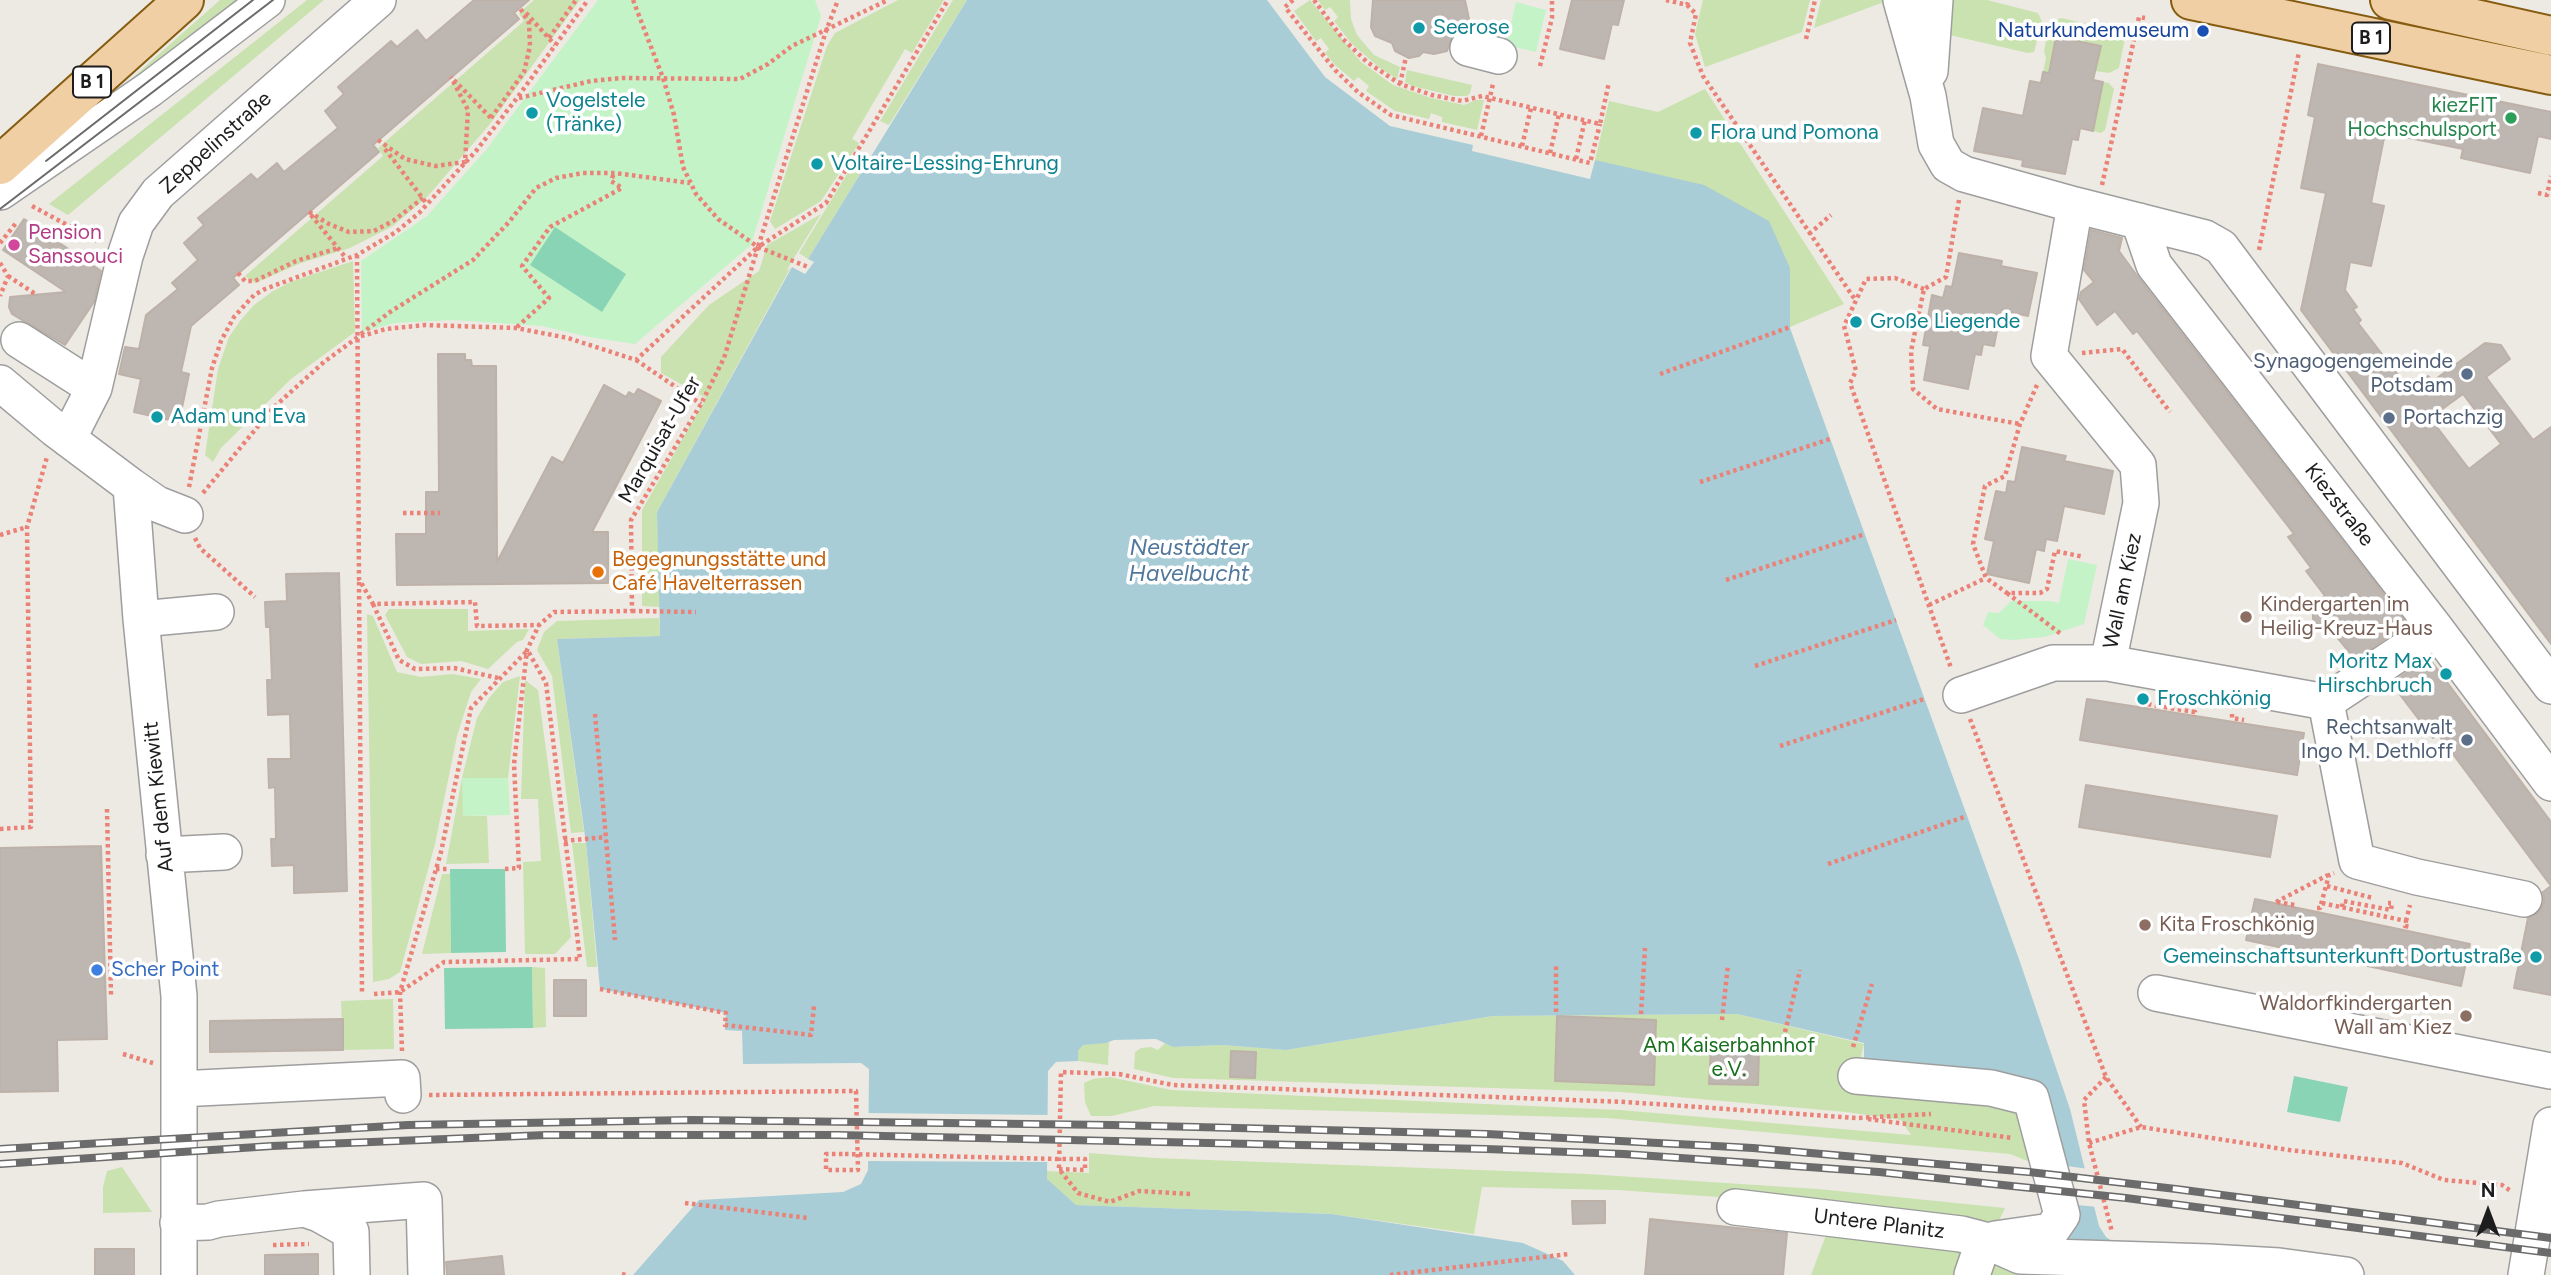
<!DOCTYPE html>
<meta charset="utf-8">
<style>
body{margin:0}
#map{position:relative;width:2551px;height:1275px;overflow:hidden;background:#edeae4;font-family:Figtree,sans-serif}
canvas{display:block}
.north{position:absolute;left:2453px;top:1177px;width:70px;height:70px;-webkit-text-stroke:5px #fff;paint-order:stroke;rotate:0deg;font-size:19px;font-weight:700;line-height:28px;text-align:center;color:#1d1d1d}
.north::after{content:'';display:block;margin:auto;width:24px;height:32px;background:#1d1d1d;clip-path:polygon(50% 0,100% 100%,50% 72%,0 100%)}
</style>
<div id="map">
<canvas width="2551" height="1275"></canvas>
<div class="north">N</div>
</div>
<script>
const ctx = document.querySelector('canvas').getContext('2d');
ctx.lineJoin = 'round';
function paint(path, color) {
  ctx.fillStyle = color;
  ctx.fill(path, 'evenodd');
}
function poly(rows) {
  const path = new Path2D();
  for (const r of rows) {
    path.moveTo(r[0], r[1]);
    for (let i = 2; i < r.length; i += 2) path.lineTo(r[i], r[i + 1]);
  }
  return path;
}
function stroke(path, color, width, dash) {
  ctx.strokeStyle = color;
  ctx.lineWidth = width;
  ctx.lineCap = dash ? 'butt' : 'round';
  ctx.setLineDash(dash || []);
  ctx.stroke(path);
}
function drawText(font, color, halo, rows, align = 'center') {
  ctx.font = font + ' Figtree,sans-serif';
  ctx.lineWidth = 7;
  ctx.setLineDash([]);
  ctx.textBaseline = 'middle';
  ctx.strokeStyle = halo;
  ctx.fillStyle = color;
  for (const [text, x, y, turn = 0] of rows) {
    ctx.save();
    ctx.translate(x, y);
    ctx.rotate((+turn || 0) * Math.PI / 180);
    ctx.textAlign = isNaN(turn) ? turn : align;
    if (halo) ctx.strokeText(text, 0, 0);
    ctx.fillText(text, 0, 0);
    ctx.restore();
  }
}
paint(poly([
 [220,0,247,0,91,117,150,62],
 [307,0,324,0,68,215,49,204],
 [534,0,580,0,490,124,428,196,393,226,350,248,301,263,255,283,245,276,383,156,378,148,524,21,519,13],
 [898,0,944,0,912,53,905,49,852,139,859,143,821,201,775,229,770,221,827,46,835,33],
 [953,0,967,0,889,125,880,121],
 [1310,0,1361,62,1393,85,1431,98,1464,105,1476,100,1484,100,1477,130,1442,122,1442,117,1431,113,1429,119,1395,111,1366,91,1369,86,1358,77,1354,81,1336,66,1325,53,1329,49,1321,38,1316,41,1294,11],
 [1318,0,1350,0,1351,19,1357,35,1374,55,1400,67,1397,79,1380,68,1351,43,1334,21,1338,17,1330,7,1325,10],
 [1703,0,1810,0,1802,32,1705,67,1695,34],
 [1821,0,1883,0,1884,2,1814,28],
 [1951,0,1987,0,2038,13,2042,22,2034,52,2028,53,1945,34],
 [2061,18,2126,33,2119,68,2109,73,2095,71,2100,46,2057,37,2049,73,2043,72,2046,58,2044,51,2050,23],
 [1407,70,1472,85,1470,93,1467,96,1454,96,1412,86,1405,82],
 [2103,82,2109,83,2114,89,2105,130,2101,133,2093,131],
 [1705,89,1844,304,1790,327,1790,268,1595,160,1609,101,1658,112],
 [858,156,868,161,808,259,799,253],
 [821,214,786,271,791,267,657,512,660,607,642,606,642,510,706,398,661,373,661,357,709,305,759,271,767,245],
 [353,261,355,332,291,379,221,448,213,462,205,455,218,369,229,337,240,321,254,305,273,291,293,281],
 [389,609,468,609,468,631,529,629,523,640,517,642,488,669,461,661,421,664,407,657,385,615],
 [367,614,373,616,397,672,421,677,452,674,481,679,471,692,457,736,435,844,400,972,389,979,373,982],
 [659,618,660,636,557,639,584,832,571,833,552,676,537,650,544,632,557,621],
 [520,676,508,778,463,778,463,816,487,816,489,863,446,864,462,778,477,718,489,698,503,682],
 [525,680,538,690,571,937,555,954,525,954,523,862,541,861,538,799,521,799],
 [572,843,586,843,597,967,587,967],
 [442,874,450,874,451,953,422,954],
 [532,967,545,968,546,1027,533,1028],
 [393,999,394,1049,343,1050,341,1001],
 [1737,1014,1864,1044,1856,1076,2025,1105,2030,1162,2010,1154,1607,1118,1154,1106,1112,1116,1091,1116,1085,1102,1084,1083,1093,1079,1110,1077,1171,1090,1620,1110,1911,1135,1901,1120,1846,1112,1622,1092,1173,1078,1134,1069,1135,1052,1141,1048,1151,1047,1158,1050,1165,1043,1173,1047,1222,1045,1286,1050,1493,1016],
 [1109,1042,1108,1065,1078,1061,1078,1051,1083,1045],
 [1089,1153,1155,1158,1587,1174,1818,1189,2005,1208,1998,1223,1834,1205,1617,1190,1482,1187,1474,1234,1332,1214,1076,1205,1054,1187,1047,1179,1046,1171,1089,1173],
 [122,1167,152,1212,103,1213,103,1187,107,1171],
 [1829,1227,2052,1265,2057,1275,1811,1275]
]), '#c9e2af');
paint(poly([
 [598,0,815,0,821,16,751,245,635,344,589,337,542,326,453,320,395,323,362,332,361,261,427,216,486,150],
 [1516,2,1546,10,1536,52,1506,45],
 [2068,559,2097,565,2084,624,2044,637,2013,640,2000,639,1983,625,1988,612,1999,613,2011,601,2050,601,2059,603],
 [462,778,508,778,510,815,463,816]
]), '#c5f3c8');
paint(poly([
 [555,227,626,274,602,312,530,265],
 [505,869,506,952,451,953,450,869],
 [532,967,533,1028,445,1029,444,968],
 [2294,1076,2348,1087,2340,1122,2287,1112]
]), '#8ad4b6');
paint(poly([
 [967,0,1267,0,1325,77,1390,126,1473,145,1472,151,1590,179,1595,160,1704,185,1769,221,1790,268,1790,328,2019,959,2070,1109,2099,1226,2106,1237,2119,1246,2258,1275,2057,1275,2052,1265,2049,1106,1864,1067,1864,1043,1737,1014,1493,1016,1286,1050,1222,1045,1173,1047,1156,1039,1114,1040,1106,1043,1083,1045,1078,1051,1078,1061,1056,1062,1048,1071,1047,1179,1076,1205,1332,1214,1523,1243,1563,1261,1575,1275,633,1275,699,1200,843,1192,861,1184,868,1170,869,1069,861,1063,743,1064,742,1031,725,1030,726,1013,600,989,586,843,557,639,660,636,657,512,792,267,805,274,814,262,808,259]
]), '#a9cdd6');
paint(poly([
 [865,1113,1051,1115,1050,1162,865,1161],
 [2059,1165,2089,1169,2098,1207,2067,1204]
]), '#edeae4');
const building = poly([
 [474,0,529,0,514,13,519,19,373,145,379,152,233,278,239,285,191,326,181,372,189,374,179,422,134,412,141,379,119,374,125,347,139,349,146,315,178,289,172,283,198,260,184,243,204,225,198,218,251,174,257,180,277,163,284,172,338,128,325,111,344,94,338,87,391,41,397,47,417,30,426,41,474,0],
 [1373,0,1465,0,1469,19,1465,28,1453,34,1447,51,1434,54,1423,52,1419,56,1409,58,1395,51,1392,43,1375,36,1371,27,1373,0],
 [1572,0,1624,0,1618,25,1612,24,1604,59,1560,49,1572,0],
 [2056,37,2101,46,2093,80,2103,82,2093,131,2080,128,2078,140,2072,139,2065,174,2022,166,2023,160,1974,151,1983,108,2023,116,2030,81,2041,83,2043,72,2049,73,2056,37],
 [2318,64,2551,112,2551,139,2538,136,2530,173,2461,158,2463,149,2385,133,2371,203,2384,206,2371,266,2350,262,2345,290,2357,307,2353,309,2361,320,2358,323,2409,389,2428,376,2433,381,2485,343,2501,345,2510,359,2486,377,2533,440,2551,427,2551,644,2301,310,2326,193,2301,188,2315,117,2308,115,2318,64],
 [2463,394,2501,444,2469,469,2430,418,2463,394],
 [24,219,101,271,94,302,65,345,22,320,12,314,9,307,10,297,66,292,3,250,24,219],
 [2091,230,2122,238,2119,251,2138,277,2407,624,2355,659,2327,625,2317,625,2313,619,2313,606,2325,596,2306,571,2311,568,2288,537,2294,534,2137,331,2133,334,2115,311,2097,325,2079,299,2081,292,2094,282,2084,270,2091,230],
 [1959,253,2002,261,2001,266,2037,273,2028,316,2001,310,1994,346,1983,344,1981,355,1975,354,1968,389,1924,380,1930,346,1923,345,1932,295,1943,298,1946,286,1952,287,1959,253],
 [438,354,465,354,465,360,471,360,472,366,496,366,497,562,552,457,563,463,604,385,626,397,629,392,634,395,638,389,661,401,592,532,608,532,608,583,397,585,396,534,426,534,426,492,439,492,438,354],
 [2022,447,2066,456,2064,461,2113,471,2104,514,2064,506,2057,541,2046,539,2044,551,2036,549,2029,583,1987,574,1994,541,1985,539,1996,491,2006,493,2008,481,2015,482,2022,447],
 [339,573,347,891,294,893,294,865,272,866,271,839,276,839,275,787,269,788,268,759,291,759,290,714,268,715,267,680,272,680,270,627,266,627,265,602,287,601,286,574,339,573],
 [2429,658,2551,822,2551,995,2514,988,2528,918,2539,912,2544,902,2543,892,2551,886,2438,734,2433,738,2391,683,2429,658],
 [2087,699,2304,733,2297,775,2080,740,2087,699],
 [2086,785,2277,816,2270,857,2079,827,2086,785],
 [101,846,107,1039,57,1040,58,1091,0,1092,0,848,101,846],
 [2255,899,2470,944,2461,986,2246,940,2255,899],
 [554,980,586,980,586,1016,554,1016,554,980],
 [1557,1016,1656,1020,1654,1085,1555,1081,1557,1016],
 [343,1019,343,1050,210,1052,210,1021,343,1019],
 [1711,1047,1759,1050,1758,1085,1709,1084,1711,1047],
 [1231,1051,1256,1052,1255,1078,1230,1077,1231,1051],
 [1572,1201,1605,1201,1605,1223,1573,1224,1572,1201],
 [1650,1219,1787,1233,1783,1275,1645,1275,1650,1219],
 [95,1249,134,1249,134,1275,95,1275,95,1249],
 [318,1254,318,1275,265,1275,265,1255,318,1254],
 [502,1256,504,1275,447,1275,446,1262,502,1256]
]);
paint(building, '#bdb6b1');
stroke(building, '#bdb1a8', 2);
const minor = poly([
 [1901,0,1928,96,1936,144,1948,165,1964,174,2075,205,2049,356,2138,465,2141,503,2108,663],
 [1468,48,1499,56],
 [1930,71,1935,0],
 [0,192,150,89,267,0],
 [2075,205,2205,238,2221,247,2551,686],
 [2139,221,2154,265,2436,629,2551,783],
 [19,340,94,388],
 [0,383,55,429,131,486,157,504,185,515],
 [68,439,94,388,125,256,136,223,158,193,378,0],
 [131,486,141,619,179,996,179,1275],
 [141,619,216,612],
 [1961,695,2053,663,2108,663,2326,702,2357,861,2417,877,2524,899],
 [2326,702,2436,629],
 [164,855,224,852],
 [2156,993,2551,1071],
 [1856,1076,1991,1088,2031,1098,2062,1215,2051,1231,1995,1239],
 [179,1089,402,1078,403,1095],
 [1735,1207,1961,1234,1984,1240,2020,1256,2209,1262,2279,1266,2346,1275],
 [307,1210,319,1214,351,1232,352,1275],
 [178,1223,208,1222,219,1219,304,1209,424,1200,426,1275],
 [1972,1275,1984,1240],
 [2526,1275,2551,1125]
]);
const major = poly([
 [2191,0,2551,75],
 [2390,0,2551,36],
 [0,165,184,0]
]);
stroke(minor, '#9e9e9e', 38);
stroke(major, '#865d10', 42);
stroke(poly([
 [633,0,663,78,674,115,683,167,696,194,718,219,758,247,808,267],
 [1293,0,1285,7,1335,70,1359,93,1391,115,1590,163,1600,124],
 [1314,0,1343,39,1367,62,1400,84,1432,95,1462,101,1482,96,1600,124,1609,82],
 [1666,0,1687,5,1689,0],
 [1687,5,1696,14,1690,43,1703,76,1856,301],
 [526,13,555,45],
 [549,38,576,0],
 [1806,39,1815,0],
 [1540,66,1552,18,1552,0],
 [454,80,492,119],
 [1400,84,1406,57],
 [519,98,591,81,622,78,740,79,768,64,792,46,888,0],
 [491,118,524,72,530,46,529,23,520,8],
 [1481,136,1493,84],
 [378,140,405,159,435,166,465,162,468,110,451,77],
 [1522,146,1531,108],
 [385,149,427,204],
 [1550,153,1559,114],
 [1576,159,1585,120],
 [2102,185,2139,17,2145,18],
 [2538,193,2547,195,2551,176],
 [1959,200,1946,277,1924,289,1911,351,1913,389,1937,409,2020,424],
 [32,206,99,242],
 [309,212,329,224,349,232,374,231,393,221,423,198],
 [311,215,346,258],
 [1809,234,1831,215],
 [0,243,16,223],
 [2259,250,2299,52],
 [357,255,359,579,373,604,475,602,477,626,539,625],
 [0,263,8,276,0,296],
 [238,273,245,281,255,281,296,261,338,248],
 [8,276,37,295],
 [1924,289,1895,278,1866,279,1844,326,1856,371,1850,383,1951,668],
 [517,327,549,298,522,266,550,227,622,188,611,181,614,173],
 [361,334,390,312,473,260,509,222,536,188,556,178,583,173,615,173,690,183],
 [2082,353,2122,349,2170,412],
 [636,360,701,404],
 [1660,374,1790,327],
 [2037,385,2020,424,2005,476,1985,486,1973,544,1986,578,2007,593,2040,593,2047,589,2055,551,2084,557],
 [1700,482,1830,439],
 [189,487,212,368,221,341,234,317,254,295,265,289,357,255,396,232,419,213,476,151,517,98,588,0],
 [203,493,273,408,324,362,358,337,386,329,425,325,516,328,568,338,636,360,758,247,826,31,838,0],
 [403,513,440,513],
 [0,535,27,527],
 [195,538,200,548,255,597],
 [1726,580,1865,534],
 [359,582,362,994],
 [2007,593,2061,634],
 [373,604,399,660,415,669,454,668,498,678],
 [1929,605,1986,578],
 [632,611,696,612],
 [1755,666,1896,620],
 [2148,704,2157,706,2157,701],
 [2157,706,2195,712,2194,716],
 [595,714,615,940],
 [2232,714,2232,718,2244,720],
 [1970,719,2106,1077,2141,1127],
 [1780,746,1924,699],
 [107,809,111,995],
 [0,829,31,827,27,527,47,457],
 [564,841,606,837],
 [1828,864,1967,816],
 [436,869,450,869],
 [505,869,519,868,514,764,527,650,539,625,554,612,632,611,631,520,701,404,724,358,758,247,826,203,948,0],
 [2327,886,2373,898],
 [2276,902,2328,875],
 [2277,902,2295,905,2294,908],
 [2322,903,2406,921,2405,926,2411,927],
 [2342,907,2343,901,2391,910,2392,903,2388,903],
 [2317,908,2320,908,2329,875,2334,873],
 [2406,921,2410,905],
 [600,989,726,1013,725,1025,811,1035,814,1006],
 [374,994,400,992,444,962,580,959,546,683,528,651],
 [1556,1012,1556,965],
 [1641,1014,1645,948],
 [1722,1020,1728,965],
 [1785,1032,1800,970],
 [1853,1047,1872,984],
 [402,1051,400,992,441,852,471,708,527,651],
 [123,1054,153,1063],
 [2106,1077,2084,1100,2089,1143,2112,1232],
 [429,1095,856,1091,858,1170,826,1170,826,1154,845,1154],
 [1868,1119,2013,1138],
 [2089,1143,2141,1127,2289,1150,2402,1163,2444,1180,2502,1185,2511,1191],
 [1059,1169,1085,1170,1085,1159,1059,1159],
 [1190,1194,1139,1191,1110,1202,1078,1193,1059,1169,1061,1072,1119,1074,1173,1085,1626,1102,1857,1118,1931,1114],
 [685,1203,808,1218],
 [273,1245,309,1244],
 [622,1274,626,1275],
 [1390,1275,1569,1254]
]), '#ea8278', 4.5, [3.5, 3.5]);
stroke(minor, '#fff', 35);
stroke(major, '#f1cfa5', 38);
stroke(poly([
 [46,161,253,0],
 [0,209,273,0]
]), '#6b6b6b', 2);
const rail = poly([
 [0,1149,408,1125,691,1120,1112,1125,1487,1134,1753,1148,2029,1172,2176,1189,2551,1238],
 [0,1164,272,1146,546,1135,837,1135,1486,1149,1624,1154,1879,1172,2126,1198,2551,1253]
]);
stroke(rail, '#6b6b6b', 8);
stroke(rail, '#fff', 5, [16]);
stroke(poly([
 [845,1154,1059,1159]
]), '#ea8278', 4.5, [3.5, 3.5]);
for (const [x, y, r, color] of [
 [1419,28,7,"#0f9aa8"],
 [2203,31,7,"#1a4fb4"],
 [532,113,7,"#0f9aa8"],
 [2511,118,7,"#2e9e5b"],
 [1696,133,7,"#0f9aa8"],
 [817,164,7,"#0f9aa8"],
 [14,245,7,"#d1479c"],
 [1856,322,7,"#0f9aa8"],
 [2467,374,7,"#5c6f8a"],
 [157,417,7,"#0f9aa8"],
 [2389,418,7,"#5c6f8a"],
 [598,572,7,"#e8710a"],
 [2246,617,7,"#8d6e63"],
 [2446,674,7,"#0f9aa8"],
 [2143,699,7,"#0f9aa8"],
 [2467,740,7,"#5c6f8a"],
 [2145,925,7,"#8d6e63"],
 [2536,957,7,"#0f9aa8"],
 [97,970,7,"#3f7fe0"],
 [2466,1016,7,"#8d6e63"]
]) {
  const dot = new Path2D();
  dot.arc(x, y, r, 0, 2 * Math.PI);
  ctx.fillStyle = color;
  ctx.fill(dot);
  stroke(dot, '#fff', 2.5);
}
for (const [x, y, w] of [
 [2371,38,38],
 [92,82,38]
]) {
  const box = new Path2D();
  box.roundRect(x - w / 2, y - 15.5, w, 31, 5);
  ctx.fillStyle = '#fff';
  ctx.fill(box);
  stroke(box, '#1d1d1d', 2);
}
drawText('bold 19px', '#1d1d1d', null, [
 ["B 1",2371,38],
 ["B 1",92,82]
]);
drawText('21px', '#0d838f', '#fff', [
 ["Seerose",1433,28],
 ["Vogelstele",546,101],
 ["(Tränke)",546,125],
 ["Flora und Pomona",1710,133],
 ["Voltaire-Lessing-Ehrung",831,164],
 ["Große Liegende",1870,322],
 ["Adam und Eva",171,417],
 ["Moritz Max",2432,662,"right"],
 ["Hirschbruch",2432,686,"right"],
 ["Froschkönig",2157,699],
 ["Gemeinschaftsunterkunft Dortustraße",2522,957,"right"]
], 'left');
drawText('21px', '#164399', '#fff', [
 ["Naturkundemuseum",2189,31]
], 'right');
drawText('21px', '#27864d', '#fff', [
 ["kiezFIT",2497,106],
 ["Hochschulsport",2497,130]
], 'right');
drawText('21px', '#1d1d1d', '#fff', [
 ["Zeppelinstraße",216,143,-42],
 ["Marquisat-Ufer",660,440,-60],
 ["Kiezstraße",2339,505,52],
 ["Wall am Kiez",2123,591,-78],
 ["Auf dem Kiewitt",159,797,-96],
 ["Untere Planitz",1879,1224,7]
]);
drawText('21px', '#b23c85', '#fff', [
 ["Pension",28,233],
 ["Sanssouci",28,257]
], 'left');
drawText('21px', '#4e5e75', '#fff', [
 ["Synagogengemeinde",2453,362],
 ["Potsdam",2453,386],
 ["Portachzig",2403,418,"left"],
 ["Rechtsanwalt",2453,728],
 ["Ingo M. Dethloff",2453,752]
], 'right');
drawText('21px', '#c56008', '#fff', [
 ["Begegnungsstätte und",612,560],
 ["Café Havelterrassen",612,584]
], 'left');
drawText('21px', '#785e54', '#fff', [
 ["Kindergarten im",2260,605],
 ["Heilig-Kreuz-Haus",2260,629],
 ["Kita Froschkönig",2159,925],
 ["Waldorfkindergarten",2452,1004,"right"],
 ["Wall am Kiez",2452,1028,"right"]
], 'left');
drawText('21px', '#366cbe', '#fff', [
 ["Scher Point",111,970]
], 'left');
drawText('21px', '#176f1d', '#fff', [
 ["Am Kaiserbahnhof",1729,1046],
 ["e.V.",1729,1070]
]);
drawText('italic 23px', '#51779b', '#fff', [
 ["Neustädter",1189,548],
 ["Havelbucht",1189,574]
]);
</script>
